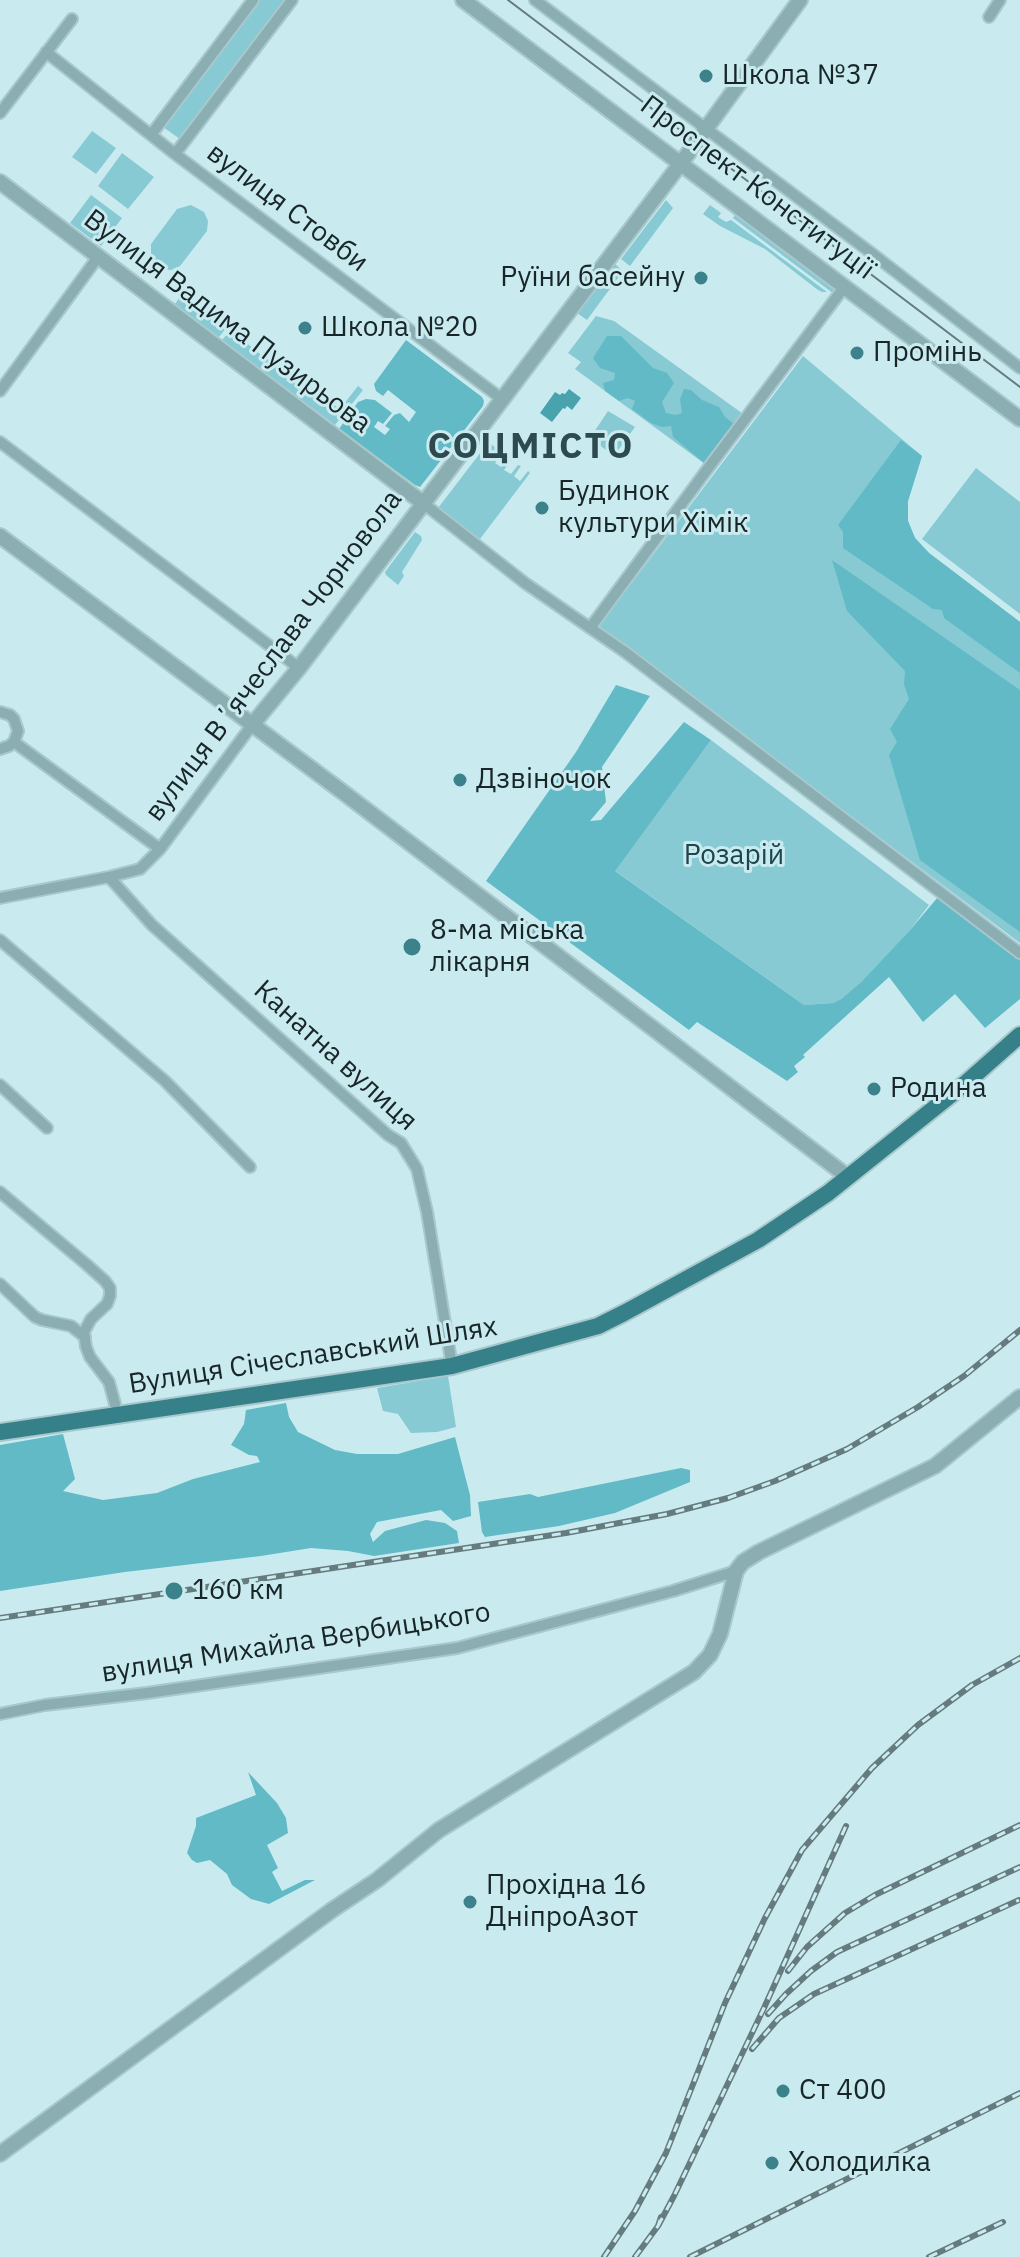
<!DOCTYPE html>
<meta charset="utf-8">
<style>
body{margin:0}
canvas{display:block;background:#c9ebf0}
</style>
<canvas width="1020" height="2257"></canvas>
<script>
const ctx = document.querySelector('canvas').getContext('2d');
ctx.lineJoin = 'round';
function paint(path, color) {
  ctx.fillStyle = color;
  ctx.fill(path, 'evenodd');
}
function poly(rows) {
  const path = new Path2D();
  for (const r of rows) {
    path.moveTo(r[0], r[1]);
    for (let i = 2; i < r.length; i += 2) path.lineTo(r[i], r[i + 1]);
  }
  return path;
}
function stroke(path, color, width, dash) {
  ctx.strokeStyle = color;
  ctx.lineWidth = width;
  ctx.lineCap = dash ? 'butt' : 'round';
  ctx.setLineDash(dash || []);
  ctx.stroke(path);
}
function drawText(font, color, halo, rows, align = 'center') {
  ctx.font = font + ' "IBM Plex Sans",sans-serif';
  ctx.lineWidth = 6;
  ctx.setLineDash([]);
  ctx.textBaseline = 'middle';
  ctx.strokeStyle = halo;
  ctx.fillStyle = color;
  for (const [text, x, y, turn = 0] of rows) {
    ctx.save();
    ctx.translate(x, y);
    ctx.rotate((+turn || 0) * Math.PI / 180);
    ctx.textAlign = isNaN(turn) ? turn : align;
    if (halo) ctx.strokeText(text, 0, 0);
    ctx.fillText(text, 0, 0);
    ctx.restore();
  }
}
paint(poly([
 [260,0,286,0,180,139,163,127],
 [92,131,116,148,96,174,72,157],
 [122,153,154,177,128,209,98,186],
 [91,195,122,218,101,246,70,223],
 [666,200,673,208,630,266,621,259],
 [191,205,204,212,208,221,207,231,180,266,171,270,161,269,151,259,151,244,177,209],
 [710,205,721,213,718,217,726,222,731,220,827,292,822,292,818,290,765,249,720,226,703,214],
 [735,215,836,290,835,293,834,294,733,218],
 [615,264,623,271,587,320,577,313],
 [182,294,227,327,219,337,175,304],
 [596,316,614,321,746,416,709,467,575,369,581,362,568,353],
 [231,330,260,354,340,409,358,386,363,390,335,425,222,340],
 [803,356,922,456,908,501,908,521,915,538,929,553,1020,622,1020,943,597,625,634,580],
 [608,411,635,427,614,456,590,438],
 [491,444,502,453,495,463,501,467,509,458,511,460,504,470,511,474,518,465,521,466,514,476,520,481,528,471,530,473,480,539,438,508,484,448],
 [976,468,1020,502,1020,614,922,539],
 [415,532,421,536,422,540,402,572,404,576,398,585,386,575,385,572],
 [711,740,929,905,910,930,861,982,841,999,833,1003,804,1005,614,870],
 [448,1376,456,1427,437,1432,411,1433,398,1414,383,1411,377,1388]
]), '#87cad3');
paint(poly([
 [607,336,621,336,653,368,667,373,674,383,662,402,666,413,676,415,682,413,680,399,684,389,691,390,702,400,719,407,725,417,738,427,709,467,673,437,671,426,662,427,651,423,632,409,635,401,628,398,619,401,605,391,603,383,614,380,615,373,600,368,593,358],
 [406,340,482,397,484,401,483,406,420,487,415,485,339,429,358,402,366,399,375,400,392,413,383,424,378,421,374,427,385,435,390,429,385,426,394,415,400,413,409,422,416,412,388,390,383,396,376,391,374,384],
 [901,440,922,456,908,501,908,521,915,538,929,553,1020,622,1020,673,944,618,942,610,933,609,843,548,843,532,838,525],
 [832,560,1020,690,1020,932,920,860,889,755,897,742,890,729,909,699,904,684,905,671,847,611],
 [616,685,650,696,602,767,606,802,590,821,601,820,684,722,711,740,615,871,804,1005,833,1003,841,999,861,982,910,930,938,897,1020,960,1020,999,985,1028,955,994,923,1022,889,977,803,1055,805,1057,794,1066,798,1072,787,1081,697,1022,689,1030,486,881,576,752],
 [286,1403,289,1417,298,1432,335,1450,357,1454,398,1454,455,1437,470,1495,471,1516,453,1521,441,1510,377,1522,370,1534,373,1542,385,1531,426,1520,445,1523,457,1531,459,1543,374,1556,348,1551,311,1548,261,1556,125,1572,0,1591,0,1445,63,1434,75,1479,63,1491,103,1500,157,1493,193,1479,260,1462,257,1456,249,1455,231,1445,244,1424,246,1410],
 [681,1468,690,1470,690,1482,615,1513,559,1526,485,1537,482,1532,478,1502,530,1494,538,1497],
 [248,1772,277,1803,286,1818,288,1833,267,1845,278,1868,272,1872,282,1891,305,1880,315,1880,269,1904,251,1899,232,1885,227,1874,210,1860,197,1863,192,1860,187,1853,196,1826,196,1818,256,1795]
]), '#62bac6');
paint(poly([
 [569,389,581,398,572,410,567,406,565,409,563,408,552,422,540,413,555,392,560,395,562,393,565,394]
]), '#49a3af');
const minor = poly([
 [535,0,874,255,1020,368],
 [989,17,1000,0],
 [46,52,175,154,502,399],
 [0,113,72,19],
 [151,135,253,0],
 [175,154,292,0],
 [0,391,98,257],
 [0,442,299,668],
 [423,503,525,583,625,652,1020,953],
 [590,628,709,467,845,286],
 [0,712,10,715,14,719,18,731,14,742,9,746,0,749],
 [14,742,160,849],
 [109,877,152,925,388,1135,401,1143,417,1169,427,1212,452,1366],
 [0,898,109,877,140,869,160,849,252,725],
 [0,940,165,1081,250,1167],
 [0,1085,47,1128],
 [0,1192,86,1264,105,1281,110,1288,110,1296,107,1304,91,1319,84,1332,86,1347,90,1357,109,1382,115,1404],
 [0,1284,35,1317,42,1320,71,1326,85,1337],
 [0,1714,45,1705,147,1693,457,1648,673,1591,736,1571]
]);
const tertiary = poly([
 [463,0,1020,419],
 [0,182,423,503],
 [0,536,348,796,848,1177],
 [252,725,299,668,681,163,800,0],
 [0,2154,332,1910,377,1880,439,1830,694,1672,710,1655,720,1634,736,1571,743,1562,759,1552,935,1466,1020,1397]
]);
const primary = poly([
 [0,1432,452,1366,598,1326,624,1313,758,1240,828,1193,967,1082,1020,1035]
]);
stroke(minor, '#a9c8cc', 14);
stroke(tertiary, '#a9c8cc', 18);
stroke(primary, '#a9c8cc', 20);
stroke(minor, '#8baeb3', 10);
stroke(tertiary, '#8baeb3', 14);
stroke(primary, '#36808a', 16);
stroke(poly([
 [508,0,1020,387]
]), '#657b7e', 2);
const rail = poly([
 [0,1618,566,1533,667,1514,728,1498,775,1481,847,1449,918,1407,964,1376,1020,1330],
 [788,1971,807,1947,845,1913,875,1895,1020,1825],
 [768,2014,786,1994,811,1971,837,1952,1020,1867],
 [752,2049,779,2018,814,1994,1019,1900],
 [658,2226,674,2196,764,2008,846,1826],
 [604,2257,635,2211,666,2153,725,2003,765,1918,802,1850,872,1768,918,1725,972,1685,1020,1658],
 [635,2257,658,2226,661,2217],
 [690,2257,1020,2093],
 [929,2257,1003,2222]
]);
stroke(rail, '#657b7e', 6);
stroke(rail, '#c9ebf0', 3, [9]);
for (const [x, y, r, color] of [
 [706,76,8,"#3b828b"],
 [701,278,8,"#3b828b"],
 [305,328,8,"#3b828b"],
 [857,353,8,"#3b828b"],
 [542,508,8,"#3b828b"],
 [460,780,8,"#3b828b"],
 [412,947,10,"#3b828b"],
 [874,1089,8,"#3b828b"],
 [174,1591,10,"#3b828b"],
 [470,1902,8,"#3b828b"],
 [783,2091,8,"#3b828b"],
 [772,2163,8,"#3b828b"]
]) {
  const dot = new Path2D();
  dot.arc(x, y, r, 0, 2 * Math.PI);
  ctx.fillStyle = color;
  ctx.fill(dot);
  stroke(dot, '#c9ebf0', 3);
}
drawText('28px', '#192628', '#c9ebf0', [
 ["Школа №37",722,76],
 ["Руїни басейну",685,278,"right"],
 ["Школа №20",321,328],
 ["Промінь",873,353],
 ["Будинок",558,492],
 ["культури Хімік",558,524],
 ["Дзвіночок",476,780],
 ["8-ма міська",430,931],
 ["лікарня",430,963],
 ["Родина",890,1089],
 ["160 км",192,1591],
 ["Прохідна 16",486,1886],
 ["ДніпроАзот",486,1918],
 ["Ст 400",799,2091],
 ["Холодилка",788,2163]
], 'left');
drawText('28px', '#192628', '#c9ebf0', [
 ["Проспект Конституції",757,188,37],
 ["вулиця Стовби",287,208,37],
 ["Вулиця Вадима Пузирьова",227,322,37],
 ["вулиця Вʼячеслава Чорновола",274,656,-53],
 ["Канатна вулиця",335,1056,42],
 ["Вулиця Січеславський Шлях",313,1356,-9],
 ["вулиця Михайла Вербицького",296,1643,-9]
]);
drawText('28px', '#1d474c', '#c9ebf0', [
 ["Розарій",734,856]
]);
ctx.letterSpacing = '2px';
drawText('bold 36px', '#2d4b4f', '#c9ebf0', [
 ["СОЦМІСТО",531,448]
]);
ctx.letterSpacing = '0px';
</script>
